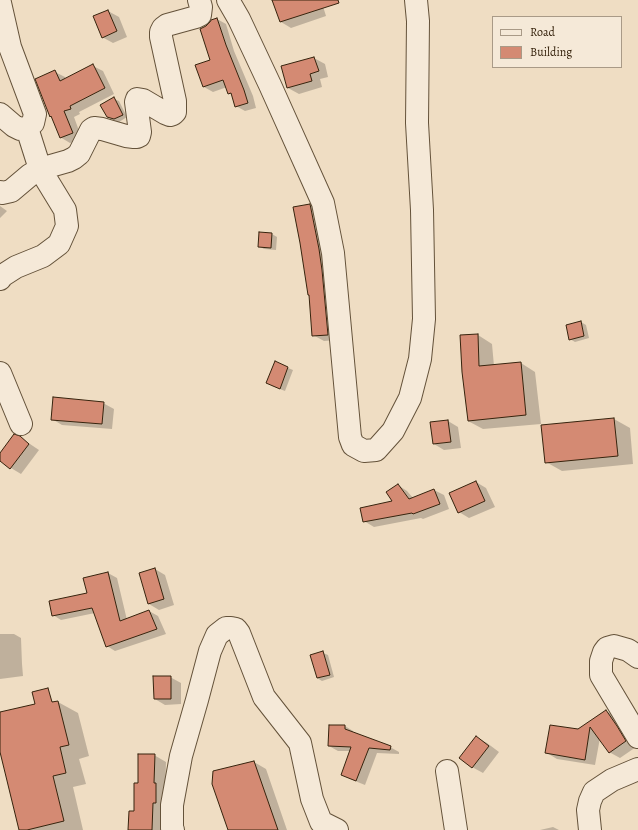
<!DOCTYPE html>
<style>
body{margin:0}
#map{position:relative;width:638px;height:830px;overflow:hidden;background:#efddc3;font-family:Alegreya,serif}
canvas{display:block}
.legend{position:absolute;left:492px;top:16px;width:130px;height:52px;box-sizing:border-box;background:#f5e9d8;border:1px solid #a99a87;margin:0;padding:5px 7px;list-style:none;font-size:12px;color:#36230d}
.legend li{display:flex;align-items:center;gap:8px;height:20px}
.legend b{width:20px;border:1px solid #a99a87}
</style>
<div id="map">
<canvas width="638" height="830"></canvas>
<ul class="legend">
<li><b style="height:5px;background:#f5e9d8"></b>Road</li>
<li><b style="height:11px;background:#d48a73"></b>Building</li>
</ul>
</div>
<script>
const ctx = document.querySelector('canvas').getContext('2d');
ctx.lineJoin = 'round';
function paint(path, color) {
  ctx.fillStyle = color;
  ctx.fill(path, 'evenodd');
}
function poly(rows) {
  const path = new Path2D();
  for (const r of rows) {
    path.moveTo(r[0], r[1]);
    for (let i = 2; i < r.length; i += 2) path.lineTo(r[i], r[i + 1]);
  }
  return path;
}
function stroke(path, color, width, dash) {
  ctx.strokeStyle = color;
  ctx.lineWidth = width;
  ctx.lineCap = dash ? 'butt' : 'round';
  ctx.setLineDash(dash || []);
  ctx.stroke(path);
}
paint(poly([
 [273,0,321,0,326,16,291,28,281,22],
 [108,11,119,17,127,37,113,43,102,37],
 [217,19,226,24,234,51,253,96,256,108,245,111,236,106,233,95,229,93,227,87,213,92,204,87,196,66,211,60],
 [314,58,325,64,328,77,320,79,322,87,299,94,288,88,282,66],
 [93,66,103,71,114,94,79,112,80,114,74,117,82,139,70,143,60,137,53,118,50,116,55,72,65,77,66,79],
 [114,99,119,101,127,117,119,122,113,120,107,117],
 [310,205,320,211,338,340,324,341,313,335,310,296,308,295],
 [0,206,7,211,0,218],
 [260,233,272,234,277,237,276,250,264,249,259,246],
 [581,322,586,325,589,338,575,342,570,339],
 [478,335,492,344,494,366,521,363,535,372,541,424,483,429,468,421],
 [276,363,293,370,285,391,272,386],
 [103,403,114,409,112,429,62,425,52,419],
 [614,419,630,428,633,464,562,471,546,462,542,426],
 [448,421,458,427,461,448,444,450,434,444],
 [19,437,30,444,39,450,21,474,11,468,0,460,0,455],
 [476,482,486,488,495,507,469,518,459,512],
 [398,485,407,491,413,498,434,490,444,495,449,509,423,519,421,518,374,527,364,521,394,502],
 [155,569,165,575,174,605,159,610,149,604],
 [108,573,117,578,127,620,149,611,158,616,166,634,115,651,107,646,95,613,61,620,53,615,88,594],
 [0,634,14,634,21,638,22,664,23,676,0,679],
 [323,653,328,655,334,677,322,681,317,678],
 [170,677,181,683,181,704,165,705,155,699],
 [51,701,54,702,58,702,78,713,89,756,79,759,86,784,73,787,83,830,20,830,0,748,0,713],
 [606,711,616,717,636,747,620,758,609,752,600,738,595,765,557,759,547,753],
 [345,726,353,731,353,734,390,747,399,752,399,754,377,753,365,785,350,779,342,774,350,751,338,751,329,746],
 [476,737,487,743,499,752,483,773,472,767],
 [154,755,166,762,164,830,129,830,135,812,139,784],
 [254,762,266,769,287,830,229,830],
 [553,827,559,830,540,830]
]), '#0003');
const building = poly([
 [272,0,338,0,339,3,280,22,272,0],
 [108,10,117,31,102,38,93,16,108,10],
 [217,18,226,45,244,90,248,103,235,107,231,93,228,94,223,80,203,87,195,65,210,60,200,29,206,26,210,22,211,20,217,18],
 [314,57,319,71,310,74,312,81,287,88,281,66,314,57],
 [93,64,105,88,70,106,71,109,64,111,73,133,60,138,51,116,50,117,35,79,55,70,60,81,93,64],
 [114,97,123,115,114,119,107,117,100,105,114,97],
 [310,204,319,249,322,270,328,335,312,336,309,295,308,295,300,243,293,207,310,204],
 [259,232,272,233,271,248,258,247,259,232],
 [581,321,584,336,569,340,566,325,581,321],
 [478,334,479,366,521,362,526,415,468,421,462,372,460,335,478,334],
 [275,361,288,367,280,389,266,383,275,361],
 [53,397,104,402,102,424,51,420,53,397],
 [614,418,618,456,545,463,541,425,614,418],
 [448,420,451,442,433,444,430,422,448,420],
 [14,434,20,436,29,444,10,469,0,461,0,453,14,434],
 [476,481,485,501,458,513,449,493,476,481],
 [398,484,409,499,434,489,440,504,413,514,412,513,363,522,360,508,392,501,386,492,398,484],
 [155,568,164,599,148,604,139,573,155,568],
 [108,572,120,621,149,610,157,629,106,647,92,608,52,616,49,601,87,593,83,578,108,572],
 [323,651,330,675,317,678,310,655,323,651],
 [153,676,171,676,171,699,154,699,153,676],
 [48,688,52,702,58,701,69,745,60,747,66,773,53,776,64,821,27,830,19,830,0,752,0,712,35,704,32,692,48,688],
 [606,710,617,726,626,741,609,753,590,727,585,760,545,753,550,725,578,729,606,710],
 [329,725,345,725,345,729,391,746,390,750,369,748,356,781,341,775,351,747,328,746,329,725],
 [476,736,489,746,472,768,459,758,476,736],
 [138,754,155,754,154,783,156,783,156,803,153,803,152,830,128,830,129,811,134,811,134,783,138,783,138,754],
 [254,761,278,830,228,830,212,784,213,771,254,761]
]);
paint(building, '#d48a73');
stroke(building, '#36230d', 1);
const minor = poly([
 [228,0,239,19,270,85,323,203,333,253,350,437,353,445,364,451,376,450,393,431,410,398,420,359,424,319,422,210,417,123,418,21,416,0],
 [0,3,10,47,35,114,33,123,27,128,20,129,14,126,0,114],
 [0,192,2,193,11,191,30,175,40,169,68,161,74,158,79,154,91,130,94,128,102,129,126,136,134,137,137,137,139,136,140,132,136,102,137,99,143,100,165,113,170,115,173,114,175,112,175,101,161,37,161,32,163,28,167,25,196,17,200,15,201,7,199,0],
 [0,279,2,276,16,267,43,256,59,244,67,226,65,210,40,169,27,128],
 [0,373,21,424],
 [638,657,628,650,614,646,607,648,604,652,601,661,601,675,638,737],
 [447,771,456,830],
 [173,830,172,828,172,805,181,756,197,700,210,651,217,635,226,628,231,628,236,629,239,633,264,697,300,743,312,799,321,822,337,830],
 [590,830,588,810,590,801,594,792,612,780,638,769]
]);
stroke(minor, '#64523a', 24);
stroke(minor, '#f5e9d8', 22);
</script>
